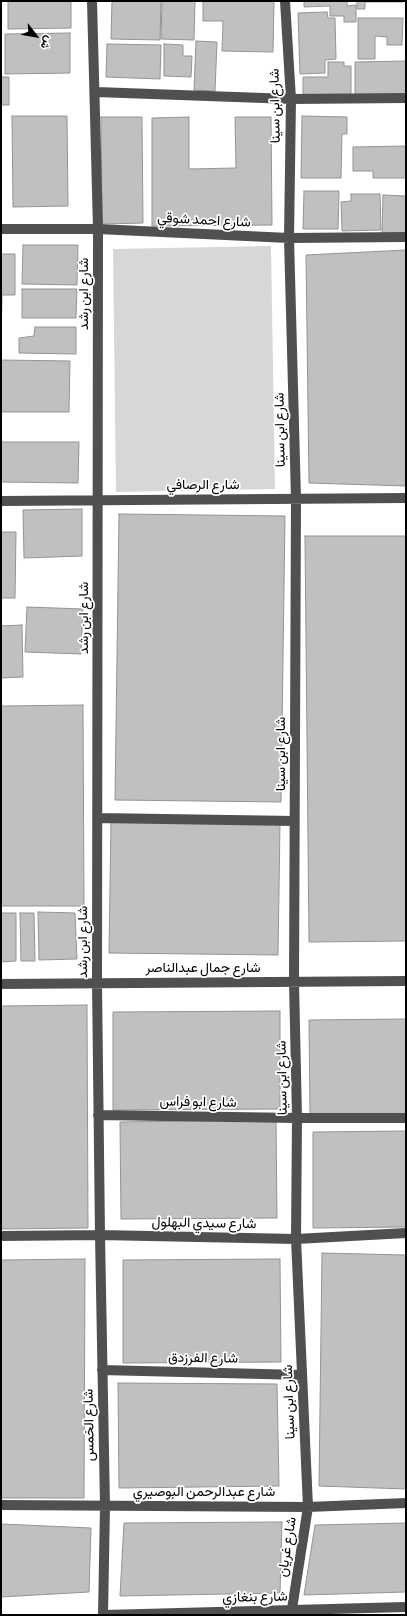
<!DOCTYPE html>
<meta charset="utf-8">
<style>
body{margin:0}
#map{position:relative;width:407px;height:1616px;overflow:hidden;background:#fff;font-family:"Alegreya Sans",Vazirmatn,sans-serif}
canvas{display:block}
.frame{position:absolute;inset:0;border:2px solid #000;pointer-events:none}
.north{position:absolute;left:16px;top:16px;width:40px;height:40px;-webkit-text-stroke:3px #fff;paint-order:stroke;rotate:121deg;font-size:11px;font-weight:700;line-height:16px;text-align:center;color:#000}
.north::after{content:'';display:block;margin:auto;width:14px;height:18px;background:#000;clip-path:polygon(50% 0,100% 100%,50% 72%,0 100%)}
</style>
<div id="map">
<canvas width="407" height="1616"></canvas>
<div class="frame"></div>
<div class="north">ش</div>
</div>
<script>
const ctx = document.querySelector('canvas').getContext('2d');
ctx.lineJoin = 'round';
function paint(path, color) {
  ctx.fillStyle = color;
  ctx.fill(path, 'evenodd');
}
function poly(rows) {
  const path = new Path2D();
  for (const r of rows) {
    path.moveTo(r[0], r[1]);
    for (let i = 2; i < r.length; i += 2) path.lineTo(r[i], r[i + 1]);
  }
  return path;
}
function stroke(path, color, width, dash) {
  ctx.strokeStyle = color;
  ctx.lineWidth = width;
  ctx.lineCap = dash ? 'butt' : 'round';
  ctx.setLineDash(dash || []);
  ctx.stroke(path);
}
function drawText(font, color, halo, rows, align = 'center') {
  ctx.font = font + ' "Alegreya Sans",Vazirmatn,sans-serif';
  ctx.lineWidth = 3.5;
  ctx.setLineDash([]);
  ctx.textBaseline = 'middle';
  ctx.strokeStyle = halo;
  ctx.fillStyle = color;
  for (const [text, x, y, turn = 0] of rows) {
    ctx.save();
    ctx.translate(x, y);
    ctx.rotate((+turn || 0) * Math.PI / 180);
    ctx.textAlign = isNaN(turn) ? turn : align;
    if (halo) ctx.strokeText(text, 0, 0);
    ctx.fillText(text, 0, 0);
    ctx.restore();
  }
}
paint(poly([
 [271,246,275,489,116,492,113,249]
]), '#d7d7d7');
const building = poly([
 [8,1,71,1,71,28,8,29,8,1],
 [112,1,161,1,160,40,111,39,112,1],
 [162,1,195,1,194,40,161,39,162,1],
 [203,1,274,1,273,52,222,51,223,21,203,21,203,1],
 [304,1,347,1,347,6,356,5,356,22,344,22,344,16,330,16,330,6,304,7,304,1],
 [357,1,403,1,403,2,365,2,365,9,357,9,357,1],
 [327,12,328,18,335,18,336,59,325,60,325,73,300,74,298,13,327,12],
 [358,18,403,18,402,45,387,45,387,37,375,36,375,59,358,59,358,18],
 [70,33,70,73,5,74,5,34,70,33],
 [196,41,217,42,215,91,194,90,196,41],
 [107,44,161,45,160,79,106,77,107,44],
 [164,44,183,45,183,56,192,56,191,77,164,76,164,44],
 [406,61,406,94,355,95,355,62,406,61],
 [328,62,344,62,344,66,351,66,351,95,303,97,303,77,328,77,328,62],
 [1,77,9,77,9,105,1,105,1,77],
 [12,116,67,116,68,206,13,207,12,116],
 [302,116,347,117,347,134,342,134,341,178,301,178,302,116],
 [101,117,142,117,143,223,102,224,101,117],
 [189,117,189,169,236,168,235,117,271,117,272,225,152,226,152,118,189,117],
 [406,146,406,178,373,178,373,171,353,171,353,147,406,146],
 [304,191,339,191,338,229,303,229,304,191],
 [351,194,380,194,381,230,342,231,341,202,351,201,351,194],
 [383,195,406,196,406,236,382,235,383,195],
 [23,245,78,245,77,285,22,284,23,245],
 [406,250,406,486,309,483,306,255,406,250],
 [1,254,15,254,15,295,2,295,1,340,1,254],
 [22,289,77,289,76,318,22,318,22,289],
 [35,327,76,327,76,354,19,353,19,338,34,336,35,327],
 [1,360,70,361,69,412,1,412,1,360],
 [1,442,79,442,78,483,1,482,1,442],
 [82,509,82,556,24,558,23,510,82,509],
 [119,514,285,516,281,802,115,800,119,514],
 [1,532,16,532,15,598,1,598,1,532],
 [305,536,406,536,406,941,309,942,305,536],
 [27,607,83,609,81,654,25,652,27,607],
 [22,625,23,677,1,678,1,626,22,625],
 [83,705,84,906,1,906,1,706,83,705],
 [111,821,280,823,278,955,109,953,111,821],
 [38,912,75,913,77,959,39,960,38,912],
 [1,913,16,913,16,961,1,962,1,913],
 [20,913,34,913,35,961,21,961,20,913],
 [87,1005,88,1228,1,1229,1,1006,87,1005],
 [280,1011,280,1109,113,1110,113,1012,280,1011],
 [406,1019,406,1115,310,1116,309,1020,406,1019],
 [276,1120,277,1218,121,1219,120,1122,276,1120],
 [406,1131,406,1227,313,1228,313,1132,406,1131],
 [322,1253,406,1255,406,1489,319,1486,322,1253],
 [85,1259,84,1498,1,1498,1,1260,85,1259],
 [280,1259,281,1362,123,1363,123,1260,280,1259],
 [118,1383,277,1384,279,1486,119,1488,118,1383],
 [282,1522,280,1593,120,1596,124,1523,282,1522],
 [406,1523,406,1592,304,1595,315,1525,406,1523],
 [1,1524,91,1528,89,1592,1,1597,1,1524]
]);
paint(building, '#c0c0c0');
stroke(building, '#949494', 1);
stroke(poly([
 [92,1,98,229,97,983,100,1235,105,1506,103,1615],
 [285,1,291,99,289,238,296,499,294,982,297,1118,296,1239,308,1507,291,1615],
 [96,92,291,99,406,98],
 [1,229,98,229,289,238,406,237],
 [1,501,406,498],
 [98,818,294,821],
 [1,984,406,981],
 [98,1115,297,1118,406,1118],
 [1,1236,100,1235,296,1239,406,1233],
 [102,1370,302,1375],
 [1,1505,308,1507,406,1503],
 [104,1615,406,1607]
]), '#505050', 10);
drawText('14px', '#000', '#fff', [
 ["شارع ابن سينا",275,106,-91],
 ["شارع احمد شوقي",204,220,3],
 ["شارع ابن رشد",84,294,-90],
 ["شارع ابن سينا",280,430,-91],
 ["شارع الرصافي",203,485],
 ["شارع ابن رشد",84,618,-90],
 ["شارع ابن سينا",281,754,-90],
 ["شارع ابن رشد",83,942,-90],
 ["شارع جمال عبدالناصر",203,968],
 ["شارع ابن سينا",282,1078,-91],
 ["شارع ابو فراس",198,1102,1],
 ["شارع سيدي البهلول",204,1223,1],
 ["شارع الفرزدق",203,1358,1],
 ["شارع ابن سينا",289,1402,-92],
 ["شارع الخمس",89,1425,-91],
 ["شارع عبدالرحمن البوصيري",204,1492],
 ["شارع غريان",287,1547,-81],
 ["شارع بنغازي",255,1597,-1]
]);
</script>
